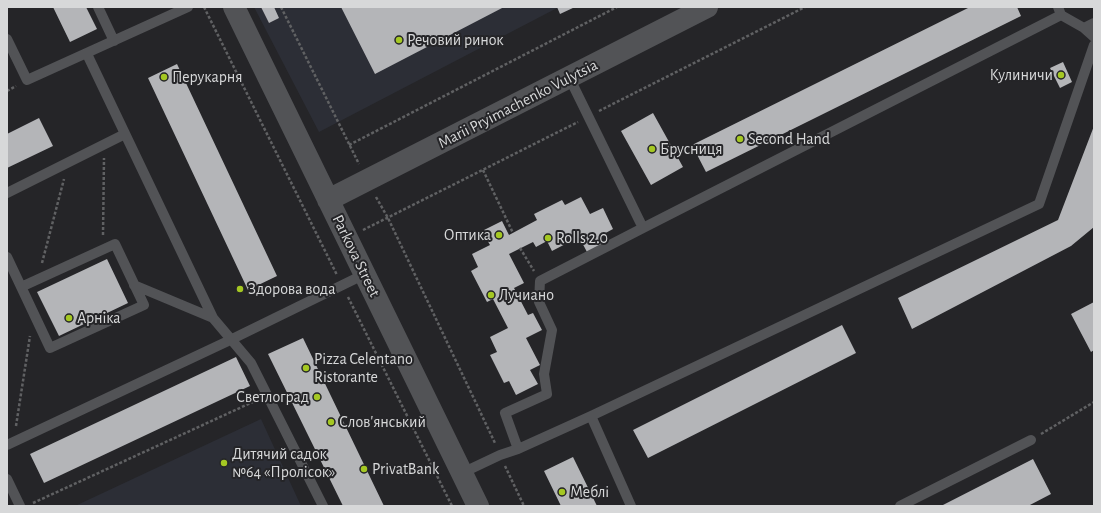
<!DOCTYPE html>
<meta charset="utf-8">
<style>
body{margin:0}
#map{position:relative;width:1101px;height:513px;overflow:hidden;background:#252528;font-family:"Alegreya Sans",sans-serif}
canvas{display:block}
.frame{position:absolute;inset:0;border:8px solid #d7d8d9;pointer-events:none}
</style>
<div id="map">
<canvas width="1101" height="513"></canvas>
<div class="frame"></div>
</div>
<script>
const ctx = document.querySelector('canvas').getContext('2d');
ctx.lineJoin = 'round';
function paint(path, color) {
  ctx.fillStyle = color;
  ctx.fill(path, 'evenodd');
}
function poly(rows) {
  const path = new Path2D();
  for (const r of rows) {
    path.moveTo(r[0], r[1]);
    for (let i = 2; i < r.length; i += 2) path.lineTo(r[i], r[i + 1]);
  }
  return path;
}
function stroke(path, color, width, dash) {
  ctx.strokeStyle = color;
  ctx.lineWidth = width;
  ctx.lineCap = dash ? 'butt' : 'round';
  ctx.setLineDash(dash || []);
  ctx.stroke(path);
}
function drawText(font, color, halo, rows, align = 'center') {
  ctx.font = font + ' "Alegreya Sans",sans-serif';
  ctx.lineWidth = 4;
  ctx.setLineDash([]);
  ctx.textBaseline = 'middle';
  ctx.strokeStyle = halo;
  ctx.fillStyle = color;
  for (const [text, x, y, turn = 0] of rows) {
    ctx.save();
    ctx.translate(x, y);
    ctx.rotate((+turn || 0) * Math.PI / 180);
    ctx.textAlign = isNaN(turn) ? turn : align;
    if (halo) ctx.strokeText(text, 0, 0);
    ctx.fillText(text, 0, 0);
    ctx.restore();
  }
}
paint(poly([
 [254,7,559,7,319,132],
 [261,419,301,506,75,506]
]), '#2c2e36');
paint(poly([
 [53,7,86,7,97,29,70,42],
 [261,7,274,7,279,18,269,23],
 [341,7,504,7,375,74],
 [557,7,575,7,560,14],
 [970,7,1017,7,1021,16,706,172,692,145],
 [1063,62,1072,82,1060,88,1050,68],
 [177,64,277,276,248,290,148,78],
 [653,113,683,167,651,185,621,131],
 [39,118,53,146,7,168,7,134],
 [1094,126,1094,227,1071,246,912,329,898,298,1058,220],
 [581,197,590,214,603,208,613,229,600,236,604,244,587,252,579,237,552,251,547,241,536,247,533,242,509,254,524,283,514,288,528,315,533,313,542,330,526,338,540,365,530,370,538,384,516,395,509,381,504,383,490,355,497,352,490,337,508,328,493,299,487,302,471,271,478,267,472,254,490,245,482,231,502,221,509,235,537,220,534,214,562,200,565,205],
 [107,259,128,303,59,336,37,292],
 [1094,302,1094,350,1091,352,1071,314],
 [842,325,856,353,648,458,633,430],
 [303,338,384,506,343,506,268,354],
 [236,357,250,386,44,483,30,454],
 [573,457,597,506,561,506,544,471],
 [1033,459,1051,494,1028,506,941,506]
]), '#b4b5b8');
stroke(poly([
 [204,7,337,275],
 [281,7,359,164],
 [7,91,16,86],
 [599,111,805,7],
 [349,145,617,7],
 [483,170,513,233],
 [376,197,388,218,495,443],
 [363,230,578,122],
 [103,235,104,158],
 [520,248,534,271],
 [42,263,64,179],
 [348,297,452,506],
 [16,426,30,336],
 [1041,434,1094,402],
 [505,466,524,506],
 [33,503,255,401]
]), '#606163', 2.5, [3, 2]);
stroke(poly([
 [98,7,114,41],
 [1058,7,1061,15,1084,28,1094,37],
 [1084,28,1094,23],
 [7,39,27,80,188,7],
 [87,54,213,318,251,363,323,506],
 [7,193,125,134],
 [643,228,1061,15],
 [7,257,50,348,144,305,115,244,21,287],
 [134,285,213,318],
 [591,416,631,506],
 [7,445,226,342,365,274],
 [518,449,505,413,547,394,544,374,552,330,539,302,540,281,643,228,569,77],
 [462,473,500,455,518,449,591,416,1039,204,1094,45],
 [7,479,20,506],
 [900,506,1031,440]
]), '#525356', 10);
stroke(poly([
 [234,7,478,506],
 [328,200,707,7]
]), '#525356', 22);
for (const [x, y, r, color] of [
 [399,40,4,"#a5c823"],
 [1061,75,4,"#a5c823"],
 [164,77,4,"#a5c823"],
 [740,139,4,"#a5c823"],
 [652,149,4,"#a5c823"],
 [499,235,4,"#a5c823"],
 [548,238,4,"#a5c823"],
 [240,289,4,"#a5c823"],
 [491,295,4,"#a5c823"],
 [69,318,4,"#a5c823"],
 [306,368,4,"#a5c823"],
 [317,397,4,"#a5c823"],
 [331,422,4,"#a5c823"],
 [224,463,4,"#a5c823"],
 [364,469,4,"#a5c823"],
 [562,492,4,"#a5c823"]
]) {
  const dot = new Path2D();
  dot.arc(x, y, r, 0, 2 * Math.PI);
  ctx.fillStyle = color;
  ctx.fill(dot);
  stroke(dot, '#252528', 1.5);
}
drawText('16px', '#d7d8d9', '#252528', [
 ["Речовий ринок",407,40],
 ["Кулиничи",1053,75,"right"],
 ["Перукарня",172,77],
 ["Second Hand",748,139],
 ["Брусниця",660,149],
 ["Оптика",491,235,"right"],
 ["Rolls 2.0",556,238],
 ["Здорова вода",248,289],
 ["Лучиано",499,295],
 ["Арніка",77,318],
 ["Pizza Celentano",314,359],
 ["Ristorante",314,377],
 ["Светлоград",309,397,"right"],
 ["Слов'янський",339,422],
 ["Дитячий садок",232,454],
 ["№64 «Пролісок»",232,472],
 ["PrivatBank",372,469],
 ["Меблі",570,492]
], 'left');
drawText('16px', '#d7d8d9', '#252528', [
 ["Marii Pryimachenko Vulytsia",518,104,-27],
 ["Parkova Street",356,256,64]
]);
</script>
